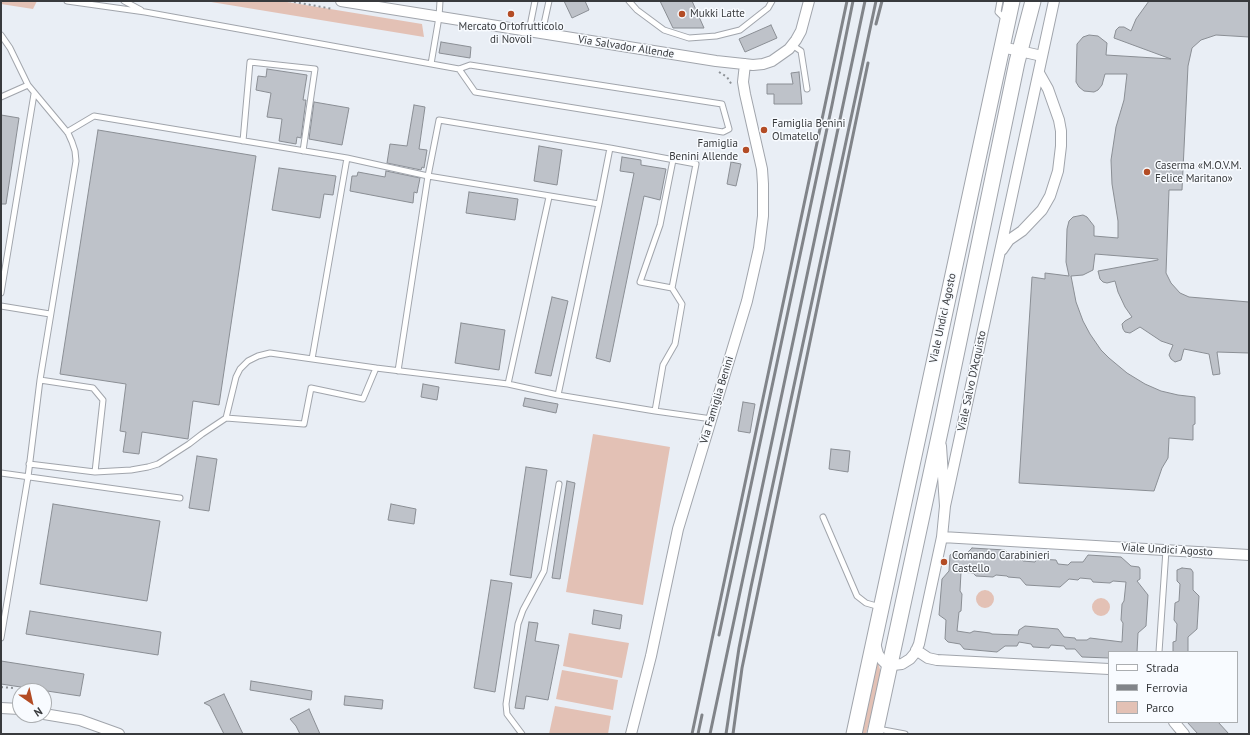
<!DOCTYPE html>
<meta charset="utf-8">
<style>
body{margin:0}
#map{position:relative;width:1250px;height:735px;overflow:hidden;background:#e9eef5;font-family:"PT Sans",sans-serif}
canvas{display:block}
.frame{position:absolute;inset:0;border:2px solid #383a3d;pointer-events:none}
.legend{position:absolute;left:1108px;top:651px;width:130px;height:72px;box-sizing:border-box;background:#f8fbff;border:1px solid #abaeb1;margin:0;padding:5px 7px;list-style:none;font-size:12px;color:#383a3d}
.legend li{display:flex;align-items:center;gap:8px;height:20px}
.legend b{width:20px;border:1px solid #abaeb1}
.north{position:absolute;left:12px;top:683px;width:40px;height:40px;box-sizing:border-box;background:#f8fbff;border:1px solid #abaeb1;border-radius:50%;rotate:146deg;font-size:11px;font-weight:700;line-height:16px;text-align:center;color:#383a3d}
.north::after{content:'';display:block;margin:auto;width:14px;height:18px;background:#b34c25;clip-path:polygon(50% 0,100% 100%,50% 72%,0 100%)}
</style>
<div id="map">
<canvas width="1250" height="735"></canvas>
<div class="frame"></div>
<ul class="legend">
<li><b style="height:5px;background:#fff"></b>Strada</li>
<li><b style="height:5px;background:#818489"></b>Ferrovia</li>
<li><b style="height:11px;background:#e3c1b5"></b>Parco</li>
</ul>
<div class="north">N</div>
</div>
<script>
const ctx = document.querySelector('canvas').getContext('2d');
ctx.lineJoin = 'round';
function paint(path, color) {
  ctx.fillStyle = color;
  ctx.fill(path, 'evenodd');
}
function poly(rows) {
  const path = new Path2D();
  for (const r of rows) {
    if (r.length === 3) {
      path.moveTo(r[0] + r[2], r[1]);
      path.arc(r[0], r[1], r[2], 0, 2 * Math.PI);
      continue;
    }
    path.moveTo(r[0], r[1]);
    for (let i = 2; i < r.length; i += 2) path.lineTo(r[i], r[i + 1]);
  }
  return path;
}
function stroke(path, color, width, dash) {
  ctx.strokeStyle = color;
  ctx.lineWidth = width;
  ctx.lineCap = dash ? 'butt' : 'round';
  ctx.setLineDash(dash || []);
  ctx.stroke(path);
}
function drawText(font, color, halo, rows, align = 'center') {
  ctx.font = font + ' "PT Sans",sans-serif';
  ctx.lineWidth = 3;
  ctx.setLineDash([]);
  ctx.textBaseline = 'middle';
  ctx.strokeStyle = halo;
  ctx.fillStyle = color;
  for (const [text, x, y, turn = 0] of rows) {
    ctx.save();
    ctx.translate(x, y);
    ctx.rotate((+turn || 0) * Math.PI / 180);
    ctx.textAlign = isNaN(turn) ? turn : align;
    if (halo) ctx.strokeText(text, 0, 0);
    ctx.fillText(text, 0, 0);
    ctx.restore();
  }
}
paint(poly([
 [1,1,37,1,33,9,1,4],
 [205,1,281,1,422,24,424,37],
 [593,434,670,447,643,605,566,592],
 [985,599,9],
 [1101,607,9],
 [569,633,629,643,622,678,563,666],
 [876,661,878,662,881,673,873,709,866,734,860,734],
 [562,670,618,680,613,710,556,699],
 [555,706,611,716,608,734,549,734]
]), '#e3c1b5');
const building = poly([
 [564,1,585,1,589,10,572,18,564,1],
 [660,1,692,1,704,28,673,28,660,1],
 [1149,1,1249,1,1249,37,1216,35,1201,40,1192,48,1188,66,1182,190,1169,190,1166,273,1171,283,1180,293,1189,297,1249,302,1249,353,1217,352,1220,374,1213,375,1209,354,1184,349,1181,360,1175,362,1171,359,1169,355,1173,345,1161,341,1140,327,1130,333,1125,332,1123,329,1122,324,1125,321,1132,317,1125,307,1118,292,1115,281,1107,283,1103,282,1100,279,1098,271,1158,260,1158,259,1095,254,1093,270,1083,275,1071,276,1076,302,1083,321,1090,334,1101,350,1109,358,1127,373,1145,384,1161,391,1178,395,1195,397,1195,424,1193,425,1193,440,1169,438,1168,458,1162,468,1154,491,1019,483,1032,277,1045,279,1045,273,1069,276,1066,262,1067,229,1069,221,1073,217,1083,215,1087,217,1094,226,1094,236,1118,238,1118,221,1112,184,1111,160,1116,127,1124,100,1127,74,1105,74,1102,85,1098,90,1094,92,1084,91,1079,87,1076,82,1077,44,1083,37,1089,35,1098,36,1107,43,1106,55,1171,59,1114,38,1116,30,1119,27,1124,27,1131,31,1136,19,1149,1],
 [771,25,777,38,745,52,739,39,771,25],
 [441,42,471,47,470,58,439,53,441,42],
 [267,69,307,75,303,100,306,100,301,138,297,137,296,144,279,141,282,119,267,117,271,93,256,90,258,76,266,77,267,69],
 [799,72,802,104,774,104,774,94,767,94,767,84,793,84,791,73,799,72],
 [314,102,349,108,342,145,309,139,314,102],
 [414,105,425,107,419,149,427,150,424,168,422,167,421,170,387,163,390,144,407,146,414,105],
 [1,115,19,118,6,204,1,204,1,115],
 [98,130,256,156,219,405,193,401,188,439,142,432,139,454,123,452,126,432,120,431,126,384,60,374,98,130],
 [539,146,562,150,557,185,534,181,539,146],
 [622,157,641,160,641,165,666,169,660,200,644,196,610,362,596,358,634,173,620,171,622,157],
 [731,162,741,164,736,186,727,184,731,162],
 [279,168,336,176,333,195,324,194,320,218,272,210,279,168],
 [386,171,420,178,417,193,414,192,413,203,350,191,352,176,357,176,358,172,385,177,386,171],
 [469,192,518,199,515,220,466,213,469,192],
 [552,297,568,301,551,376,535,373,552,297],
 [461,323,505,330,499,370,455,363,461,323],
 [423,384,439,387,437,400,421,397,423,384],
 [525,398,558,404,556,413,523,406,525,398],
 [743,402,755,404,750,433,738,431,743,402],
 [831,449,850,451,848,472,829,469,831,449],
 [197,456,217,459,209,511,189,508,197,456],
 [526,467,547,470,531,578,510,575,526,467],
 [567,481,575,483,560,579,552,578,567,481],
 [53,504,160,521,147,601,40,584,53,504],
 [391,504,416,509,414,524,388,520,391,504],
 [972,548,1005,550,1013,558,1021,559,1023,561,1035,562,1037,559,1056,560,1058,564,1068,565,1071,562,1083,562,1088,555,1121,557,1131,566,1139,567,1140,569,1140,579,1137,581,1148,595,1146,626,1138,633,1137,652,1109,652,1109,658,1082,657,1075,649,1066,649,1064,646,1051,645,1049,648,1033,647,1031,644,1019,642,1017,646,1005,646,997,652,964,649,960,644,948,642,945,639,946,620,939,615,942,579,949,571,950,555,953,553,967,553,972,548],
 [961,572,973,573,976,576,993,577,996,575,1007,576,1008,577,1020,578,1026,585,1060,587,1069,579,1078,580,1080,578,1091,579,1093,582,1110,583,1113,581,1126,582,1124,601,1122,604,1121,620,1123,623,1122,642,1090,638,1087,640,1076,640,1075,638,1064,637,1058,629,1025,626,1019,630,1018,635,992,634,990,633,974,631,970,633,957,631,959,612,961,611,962,594,960,591,961,572],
 [1182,568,1191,569,1193,572,1193,590,1199,596,1197,629,1188,637,1188,652,1173,652,1173,642,1176,641,1177,624,1174,620,1175,603,1179,601,1180,584,1177,581,1177,570,1182,568],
 [491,580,512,583,495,692,474,688,491,580],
 [594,610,622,615,620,629,592,624,594,610],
 [30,611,161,632,158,655,26,634,30,611],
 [529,622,538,623,535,641,559,645,548,700,526,696,524,709,515,708,529,622],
 [1,661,84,674,80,696,1,684,1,661],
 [251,681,312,691,311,700,250,690,251,681],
 [224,694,243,734,224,734,210,706,204,703,224,694],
 [345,696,383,700,382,709,344,705,345,696],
 [309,709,320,734,300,734,296,726,290,719,309,709],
 [1187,722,1218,722,1229,734,1198,734,1187,722]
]);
paint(building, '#bec2c9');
stroke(building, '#8a8e94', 1);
const lane = poly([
 [67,1,145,12,459,69,470,65,722,104,729,129,723,132,475,92,459,69],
 [124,1,141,10],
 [629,1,637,10,664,30,689,38,716,36,740,30,768,8,772,1],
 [1000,1,998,12,1006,20],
 [529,31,535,1],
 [542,33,549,1],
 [1,35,10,48,28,85,68,133,72,142,75,151,76,161,40,380,28,477,1,638],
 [792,45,801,51,807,89],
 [431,64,439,17,440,1],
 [1,97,28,85],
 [67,132,94,116,347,158,428,176,599,204,558,395],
 [243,141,250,62,315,69,303,151],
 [599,204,610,148,696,164,672,288,640,282,660,225,673,160],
 [1,293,34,94],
 [1,306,50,314],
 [312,359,347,158],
 [376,368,508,384,558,395,655,411,712,419],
 [398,371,428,176,439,120,610,148],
 [40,380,93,388,103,400,95,472],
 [508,384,549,197],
 [655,411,663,365,675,344,682,304,672,288],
 [29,464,95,472,131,470,148,467,158,464,189,444,202,434,226,418,304,424,311,388,363,399,376,368,270,353,258,356,248,361,240,369,236,377,226,418],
 [1,473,180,498],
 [823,517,857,596,866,603,880,607],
 [1159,652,1166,550],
 [878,729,905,734],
 [522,734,507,714,506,704,518,624,523,610,544,571,559,484]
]);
const street = poly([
 [341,1,716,61,753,65,763,64,772,61,789,49,796,40,801,31,809,1],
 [1002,47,1042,56],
 [1002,250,1009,240,1022,231,1042,210,1050,196,1058,171,1061,146,1061,131,1059,120,1048,89,1039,73],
 [945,506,1054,1],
 [942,537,1249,555],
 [875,643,878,654,882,660,885,663,893,665,902,664,910,659,915,653,919,644,942,537,945,506,941,446],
 [916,650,928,658,937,660,1109,669],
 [1,708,20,709],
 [44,714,80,720,119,734],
 [1174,722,1184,734],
 [631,734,651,656,678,529,747,301,759,248,763,216,763,184,762,169,745,94,743,82,745,64]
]);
const primary = poly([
 [854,734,1012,1],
 [875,734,943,418,1017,62,1033,1]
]);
stroke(lane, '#a1a5ac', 7);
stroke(street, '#a1a5ac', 12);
stroke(primary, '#a1a5ac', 17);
stroke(poly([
 [289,1,333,9],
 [719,72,727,77,732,85],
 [1,687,13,688]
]), '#8d9196', 2, [2, 3]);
stroke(lane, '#fff', 5);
stroke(street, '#fff', 10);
stroke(primary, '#fff', 15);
stroke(poly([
 [876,24,882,1],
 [719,635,832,105,853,1],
 [692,734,847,1],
 [698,734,702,715],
 [710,734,865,1],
 [726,734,739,648,751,587,876,1],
 [733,734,742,668,868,63]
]), '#818489', 3);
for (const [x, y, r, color] of [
 [511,14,4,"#b34c25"],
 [682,14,4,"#b34c25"],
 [764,130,4,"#b34c25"],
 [746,150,4,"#b34c25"],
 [1147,172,4,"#b34c25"],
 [944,562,4,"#b34c25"]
]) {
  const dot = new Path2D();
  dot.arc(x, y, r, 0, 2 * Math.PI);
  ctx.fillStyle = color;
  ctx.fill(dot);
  stroke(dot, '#f8fbff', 1.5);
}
drawText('11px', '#383a3d', '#f8fbff', [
 ["Mukki Latte",690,14],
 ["Mercato Ortofrutticolo",511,27,"center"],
 ["di Novoli",511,40,"center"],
 ["Famiglia Benini",772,124],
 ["Olmatello",772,137],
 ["Famiglia",738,144,"right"],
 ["Benini Allende",738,157,"right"],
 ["Caserma «M.O.V.M.",1155,166],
 ["Felice Maritano»",1155,179],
 ["Comando Carabinieri",952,556],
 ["Castello",952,569]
], 'left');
drawText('11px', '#383a3d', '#f8fbff', [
 ["Via Salvador Allende",626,47,9],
 ["Viale Undici Agosto",943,318,-78],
 ["Viale Salvo D'Acquisto",972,381,-78],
 ["Via Famiglia Benini",717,400,-73],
 ["Viale Undici Agosto",1167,550,3]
]);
</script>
